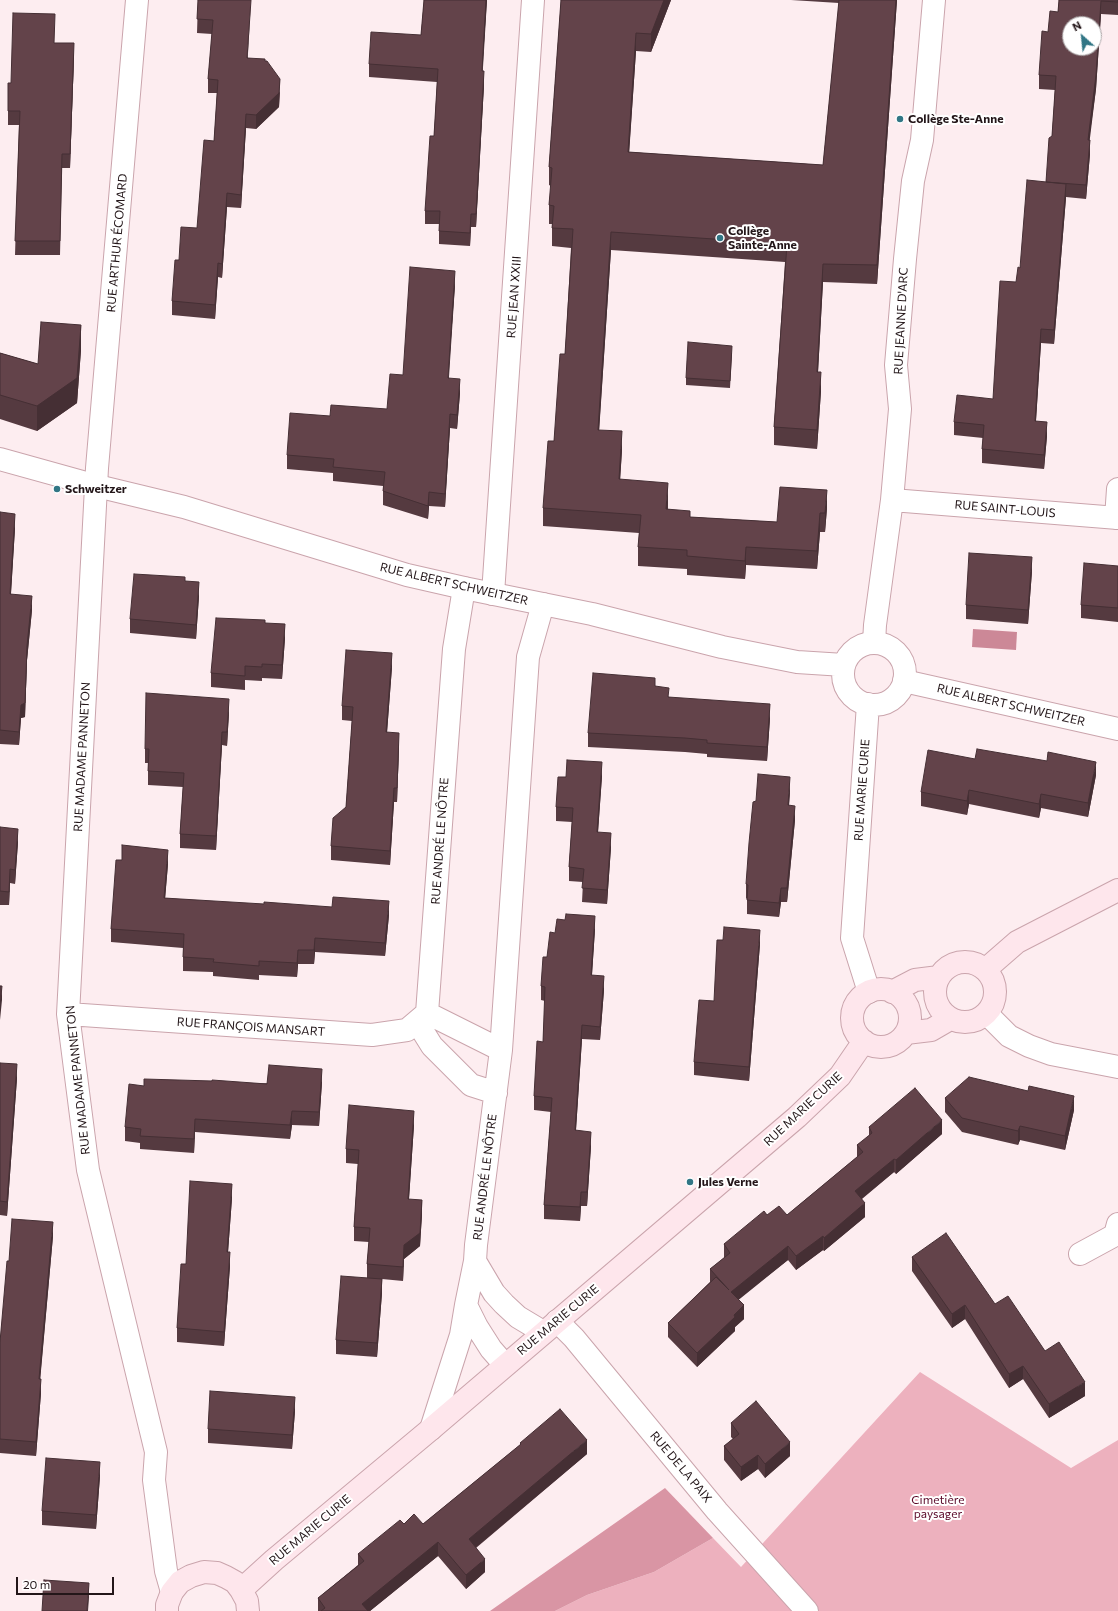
<!DOCTYPE html>
<meta charset="utf-8">
<style>
body{margin:0}
#map{position:relative;width:1118px;height:1611px;overflow:hidden;background:#fdedf0;font-family:Commissioner,sans-serif}
canvas{display:block}
.north{position:absolute;left:1062px;top:16px;width:40px;height:40px;box-sizing:border-box;background:#fff;border:1px solid #a7a2a3;border-radius:50%;rotate:333deg;font-size:11px;font-weight:700;line-height:16px;text-align:center;color:#231619}
.north::after{content:'';display:block;margin:auto;width:14px;height:18px;background:#317685;clip-path:polygon(50% 0,100% 100%,50% 72%,0 100%)}
.scale{position:absolute;left:16px;top:1577px;width:98px;height:18px;box-sizing:border-box;border:2px solid #231619;border-top:0;padding-left:5px;font-size:12px;line-height:14px;white-space:nowrap;color:#231619;-webkit-text-stroke:3px #fff;paint-order:stroke}
</style>
<div id="map">
<canvas width="1118" height="1611"></canvas>
<div class="north">N</div>
<div class="scale">20 m</div>
</div>
<script>
const ctx = document.querySelector('canvas').getContext('2d');
ctx.lineJoin = 'round';
function paint(path, color) {
  ctx.fillStyle = color;
  ctx.fill(path, 'evenodd');
}
function poly(rows) {
  const path = new Path2D();
  for (const r of rows) {
    if (r.length === 3) {
      path.moveTo(r[0] + r[2], r[1]);
      path.arc(r[0], r[1], r[2], 0, 2 * Math.PI);
      continue;
    }
    path.moveTo(r[0], r[1]);
    for (let i = 2; i < r.length; i += 2) path.lineTo(r[i], r[i + 1]);
  }
  return path;
}
function stroke(path, color, width, dash) {
  ctx.strokeStyle = color;
  ctx.lineWidth = width;
  ctx.lineCap = dash ? 'butt' : 'round';
  ctx.setLineDash(dash || []);
  ctx.stroke(path);
}
function drawText(font, color, halo, rows, align = 'center') {
  ctx.font = font + ' Commissioner,sans-serif';
  ctx.lineWidth = 4;
  ctx.setLineDash([]);
  ctx.textBaseline = 'middle';
  ctx.strokeStyle = halo;
  ctx.fillStyle = color;
  for (const [text, x, y, turn = 0] of rows) {
    ctx.save();
    ctx.translate(x, y);
    ctx.rotate((+turn || 0) * Math.PI / 180);
    ctx.textAlign = isNaN(turn) ? turn : align;
    if (halo) ctx.strokeText(text, 0, 0);
    ctx.fillText(text, 0, 0);
    ctx.restore();
  }
}
paint(poly([
 [920,1372,1071,1468,1118,1440,1118,1611,555,1611,587,1595,654,1572,713,1538,741,1567]
]), '#edb1be');
paint(poly([
 [665,1488,713,1538,654,1572,587,1595,555,1611,490,1611]
]), '#d995a4');
paint(poly([
 [973,629,1017,632,1016,650,972,647]
]), '#cc8897');
const minor = poly([
 [137,0,97,468,68,1014,88,1170,156,1452,154,1480,166,1571,172,1592],
 [892,500,1118,518],
 [1116,518,1118,489],
 [493,594,533,0],
 [874,643,875,625,892,500,900,409,896,365,905,259,913,181,922,140,934,0],
 [904,681,1118,729],
 [427,1013,454,649,464,588],
 [427,1013,501,1050],
 [68,1014,372,1035,407,1030,427,1013],
 [987,1014,1009,1036,1029,1046,1051,1054,1118,1067],
 [417,1022,432,1046,471,1085,496,1093],
 [1080,1254,1115,1235,1118,1224],
 [475,1261,494,1293,504,1304,518,1317,543,1332],
 [557,1321,574,1338,717,1511,807,1611],
 [505,1365,491,1349,477,1327,466,1305,475,1261,476,1245,501,1050,528,657,543,604],
 [431,1429,461,1335,466,1305]
]);
const tertiary = poly([
 [0,459,97,486,184,507,407,575,464,588,592,614,722,647,797,662,844,665],
 [874,674,31],
 [868,704,852,938,869,992]
]);
const secondary = poly([
 [965,992,30],
 [986,969,1017,942,1118,890],
 [881,1018,29],
 [892,992,915,980,939,977],
 [906,1033,931,1030,950,1019],
 [241,1590,274,1560,431,1429,797,1117,840,1076,864,1041],
 [167,1611,167,1605,172,1592,180,1582,191,1576,204,1572,217,1573,226,1577,235,1582,241,1590,247,1601,248,1611]
]);
stroke(minor, '#caa4ac', 24);
stroke(tertiary, '#caa4ac', 24);
stroke(secondary, '#caa4ac', 24);
stroke(minor, '#fff', 22);
stroke(tertiary, '#fff', 22);
stroke(secondary, '#fee6ec', 22);
paint(poly([
 [198,0,248,58,265,61,280,93,279,107,256,129,246,128,241,208,227,207,222,278,218,277,215,319,172,315,172,301,179,260,197,228,214,141,217,93,208,93,208,79,212,34,197,33],
 [424,0,487,0,482,71,484,85,476,227,471,227,470,246,439,244,439,224,425,224,425,211,434,136,437,82,369,77,369,64,421,35],
 [561,0,671,0,651,52,636,51,629,152,823,165,839,3,791,0,897,0,877,284,823,282,818,372,821,391,817,449,774,445,774,427,785,262,611,250,599,430,622,450,620,479,668,502,668,509,690,517,777,522,827,508,825,532,820,532,817,569,746,565,745,579,687,575,687,569,638,566,638,547,639,533,543,526,543,508,554,441,565,354,571,248,552,246,552,224,549,224,549,205,551,186,549,185,549,167],
 [1059,0,1118,0,1118,15,1101,14,1096,89,1089,140,1090,154,1086,199,1066,197,1054,344,1041,343,1036,421,1047,436,1044,469,982,463,982,449,983,438,954,435,954,422,993,399,1020,268,1046,182,1052,136,1055,90,1039,89,1039,75,1048,32,1058,12],
 [54,43,74,57,70,168,62,168,60,255,15,255,19,125,8,125,8,83,11,83],
 [455,285,448,378,460,393,457,429,450,428,445,507,429,506,428,519,383,505,383,486,333,481,333,473,287,469,287,455,330,416,387,409,403,375],
 [81,350,77,403,37,431,0,419,0,353,38,364],
 [732,353,730,388,686,385,686,378],
 [0,512,15,528,11,594,32,610,27,660,25,717,21,718,19,745,0,744],
 [1118,566,1118,622,1081,618,1081,605],
 [1032,571,1028,624,966,619,966,605],
 [185,581,199,596,196,639,130,633,130,619],
 [265,623,285,638,282,679,262,678,262,681,245,680,245,690,211,687,211,673],
 [392,667,387,732,399,747,397,802,394,802,390,865,331,860,331,846,346,807,352,721,342,720,342,706],
 [655,686,669,697,770,718,767,761,707,757,707,754,685,752,588,747,588,733],
 [229,712,227,746,222,745,216,850,180,848,180,834,183,787,148,785,148,763,145,763,145,749],
 [975,759,1096,775,1088,817,1041,808,1039,818,969,804,967,815,921,806,921,792],
 [602,776,598,832,611,847,607,904,582,902,583,882,569,881,569,867,572,822,556,821,556,807,566,777],
 [790,791,789,805,795,820,787,902,781,902,779,917,747,914,747,899,746,898,746,884],
 [0,827,18,842,15,884,10,883,9,905,0,905],
 [122,860,168,864,165,898,389,915,385,956,315,952,314,964,298,964,297,977,259,975,259,980,213,976,213,972,183,971,183,948,111,942,111,929],
 [595,929,592,975,604,990,600,1040,582,1039,576,1130,591,1146,587,1206,581,1206,580,1221,544,1219,544,1205,551,1112,534,1110,534,1096,543,1042,545,1001,541,1000,541,986,547,957,555,933],
 [760,944,749,1081,694,1075,694,1062,714,1001],
 [0,1063,17,1078,7,1216,0,1215],
 [322,1082,319,1126,292,1125,290,1139,195,1132,194,1153,140,1149,140,1143,125,1141,125,1127,144,1086],
 [945,1098,1074,1110,1065,1150,1020,1140,1018,1145,962,1132,945,1112],
 [414,1125,409,1199,422,1214,420,1246,404,1259,403,1281,382,1279,382,1293,377,1357,336,1354,336,1340,367,1278,367,1264,369,1242,354,1241,354,1227,358,1164,346,1163,346,1149],
 [869,1127,942,1134,896,1174,894,1172,862,1199,865,1217,824,1251,823,1250,796,1270,788,1260,738,1299,744,1319,735,1327,735,1331,697,1367,668,1337,668,1323,710,1282,710,1269,724,1258,724,1244,767,1215,787,1215,857,1157,857,1145,869,1136],
 [232,1198,228,1252,230,1266,224,1346,177,1342,177,1328,186,1264],
 [53,1236,40,1379,41,1393,36,1456,0,1453,0,1342,9,1261],
 [912,1257,995,1304,1045,1351,1085,1396,1049,1418,1023,1379,1009,1388,965,1319,952,1328,912,1271],
 [295,1411,292,1449,208,1443,208,1429],
 [731,1423,790,1456,765,1478,758,1469,741,1481,724,1460,724,1446,733,1439,731,1437],
 [520,1443,587,1454,476,1548,485,1572,466,1589,438,1556,370,1611,318,1611,318,1598,358,1565,358,1554,404,1524,423,1524,520,1445],
 [100,1476,96,1529,42,1525,42,1511]
]), '#553a40');
paint(poly([
 [251,0,247,71,247,58],
 [486,0,487,0,482,84,482,71],
 [664,0,671,0,651,52,651,34],
 [896,0,897,0,877,284,877,265],
 [1101,1,1101,14,1096,89,1088,154,1088,140],
 [636,33,636,51,628,170,628,152],
 [74,43,74,57,70,168,70,154],
 [484,71,484,85,476,227,476,214],
 [280,79,279,107,256,129,256,115],
 [246,114,246,128,241,208,241,195],
 [1090,140,1090,154,1086,199,1086,185],
 [1066,184,1066,198,1054,344,1054,330],
 [227,193,227,207,222,278,222,264],
 [471,214,471,227,470,246,470,233],
 [611,232,611,250,598,448,598,430],
 [218,263,218,277,215,319,215,305],
 [823,264,823,282,817,390,817,372],
 [455,271,455,285,448,392,448,378],
 [81,325,81,350,77,403,37,431,37,406],
 [1041,329,1041,343,1035,435,1035,421],
 [821,372,821,391,817,449,817,430],
 [460,379,460,393,457,429,457,415],
 [450,414,450,428,445,507,445,494],
 [1047,422,1047,436,1044,469,1044,455],
 [622,431,622,450,619,498,619,479],
 [668,483,668,502,666,528,666,509],
 [827,490,827,508,825,532,825,513],
 [429,492,429,506,428,519,428,506],
 [820,513,820,532,817,569,817,551],
 [15,514,15,528,10,608,10,594],
 [746,547,746,565,745,579,745,561],
 [1032,557,1032,571,1028,624,1028,610],
 [199,582,199,596,196,639,196,625],
 [32,596,32,610,27,660,25,717,21,718,19,745,19,732,21,705],
 [285,624,285,638,282,679,282,665],
 [392,653,392,667,386,746,386,732],
 [229,699,229,712,227,746,227,732],
 [770,704,770,718,767,761,767,747],
 [222,732,222,745,216,850,216,836],
 [399,733,399,747,397,802,397,788],
 [602,762,602,776,597,846,597,832],
 [1096,762,1096,775,1088,817,1088,803],
 [790,777,790,791,788,819,788,805],
 [394,788,394,802,390,865,390,851],
 [969,790,969,804,967,815,967,801],
 [1041,794,1041,808,1039,818,1039,804],
 [795,806,795,820,787,902,787,888],
 [18,829,18,842,15,884,15,870],
 [611,833,611,847,607,904,607,890],
 [168,850,168,864,164,912,164,898],
 [10,869,10,883,9,905,9,892],
 [781,888,781,902,779,917,779,903],
 [389,901,389,915,385,956,385,943],
 [595,916,595,929,591,989,591,975],
 [760,930,760,944,749,1081,749,1067],
 [315,938,315,952,314,964,314,950],
 [298,950,298,964,297,977,297,963],
 [604,976,604,990,600,1040,600,1027],
 [2,986,2,1000,0,1020,0,1006],
 [582,1025,582,1039,575,1144,575,1130],
 [17,1064,17,1078,7,1216,7,1202],
 [322,1069,322,1082,319,1126,319,1112],
 [1074,1096,1074,1110,1065,1150,1065,1136],
 [292,1111,292,1125,290,1139,290,1125],
 [414,1111,414,1125,408,1213,408,1199],
 [195,1119,195,1132,194,1153,194,1139],
 [942,1120,942,1134,896,1174,896,1160],
 [1020,1126,1020,1140,1018,1145,1018,1131],
 [591,1132,591,1146,587,1206,587,1192],
 [894,1159,894,1172,855,1204,855,1191],
 [232,1184,232,1198,227,1266,227,1252],
 [581,1192,581,1206,580,1221,580,1207],
 [422,1200,422,1214,420,1246,404,1259,403,1281,403,1267,404,1245],
 [865,1203,865,1217,824,1251,824,1238],
 [53,1222,53,1236,39,1393,39,1379],
 [823,1236,823,1250,796,1270,796,1256],
 [788,1246,788,1260,731,1306,731,1292],
 [230,1252,230,1266,224,1346,224,1332],
 [382,1279,382,1293,377,1357,377,1343],
 [744,1305,744,1319,735,1327,735,1331,697,1367,697,1353],
 [965,1305,965,1319,952,1328,952,1314],
 [1023,1366,1023,1379,1009,1388,1009,1374],
 [41,1379,41,1393,36,1456,36,1442],
 [1085,1382,1085,1396,1049,1418,1049,1404],
 [295,1397,295,1411,292,1449,292,1435],
 [587,1440,587,1454,469,1553,469,1539],
 [790,1442,790,1456,765,1478,765,1464],
 [758,1455,758,1469,741,1481,741,1467],
 [100,1462,100,1476,96,1529,96,1515],
 [438,1542,438,1556,370,1611,362,1611,362,1604],
 [485,1559,485,1572,466,1589,466,1575],
 [89,1583,89,1597,88,1611,87,1611]
]), '#452f34');
const building = poly([
 [198,0,251,0,247,58,265,59,265,61,267,61,280,79,279,93,256,115,246,114,241,195,227,193,222,264,218,263,215,305,172,301,175,260,179,260,181,227,197,228,204,140,214,141,218,80,208,79,213,20,197,19,198,0],
 [424,0,486,0,482,71,484,71,476,214,471,214,470,233,439,231,440,211,425,211,430,136,434,136,438,69,369,64,371,32,421,35,424,0],
 [561,0,664,0,651,34,636,33,628,152,823,165,839,0,896,0,877,265,823,264,817,372,821,372,817,430,774,427,787,244,611,232,598,430,622,431,619,479,668,483,666,509,690,511,690,517,777,522,780,487,827,490,825,513,820,513,817,551,746,547,745,561,687,556,687,550,638,547,641,515,543,508,548,441,554,441,560,354,565,354,573,229,552,228,554,206,549,205,552,168,549,167,561,0],
 [1059,0,1118,0,1118,2,1101,1,1096,75,1088,140,1090,140,1086,185,1046,182,1049,138,1052,136,1056,76,1039,75,1042,31,1048,32,1050,11,1058,12,1059,0],
 [1070,24,1094,24,1094,48,1070,48,1070,24],
 [13,13,55,14,54,43,74,43,70,154,62,154,60,241,15,241,20,111,8,111,8,83,11,83,13,13],
 [1027,180,1066,184,1054,330,1041,329,1035,421,1047,422,1044,455,982,449,984,425,954,422,957,395,993,399,1000,281,1016,282,1018,267,1020,268,1027,180],
 [410,267,455,271,448,378,460,379,457,415,450,414,445,494,429,492,428,506,383,491,385,472,333,467,334,459,287,455,290,413,330,416,331,405,387,409,390,374,403,375,410,267],
 [41,322,81,325,77,378,37,406,0,395,0,353,38,364,41,322],
 [688,342,732,346,730,381,686,378,688,342],
 [0,512,15,514,10,594,32,596,27,646,25,703,21,705,19,732,0,730,0,512],
 [969,553,1032,557,1028,610,966,605,969,553],
 [1084,563,1118,566,1118,608,1081,605,1084,563],
 [134,574,185,577,185,581,199,582,196,625,130,619,134,574],
 [216,618,265,620,265,623,285,624,282,665,262,664,262,667,245,666,245,676,211,673,216,618],
 [346,650,392,653,386,732,399,733,397,788,394,788,390,851,331,846,333,818,346,807,353,707,342,706,346,650],
 [593,673,655,678,655,686,669,688,668,697,770,704,767,747,707,743,707,740,685,738,588,733,593,673],
 [146,693,229,699,227,732,222,732,216,836,180,834,184,773,148,771,149,749,145,749,146,693],
 [977,749,1047,761,1048,752,1096,762,1088,803,1041,794,1039,804,969,790,967,801,921,792,928,750,975,759,977,749],
 [567,760,602,762,597,832,611,833,607,890,582,888,584,869,569,867,573,808,556,807,558,777,566,777,567,760],
 [758,774,790,777,788,805,795,806,787,888,781,888,779,903,747,900,748,885,746,884,749,843,753,802,756,801,758,774],
 [0,827,18,829,15,870,10,869,9,892,0,891,0,827],
 [122,845,168,850,164,898,264,904,264,902,332,907,333,897,389,901,385,943,315,938,314,950,298,950,297,963,259,961,259,966,213,962,214,959,183,957,184,934,111,929,116,860,122,860,122,845],
 [566,914,595,916,591,975,604,976,600,1027,582,1025,575,1130,591,1132,587,1192,581,1192,580,1207,544,1205,552,1098,534,1096,537,1041,543,1042,545,987,541,986,543,957,547,957,550,932,555,933,557,919,565,920,566,914],
 [724,927,760,930,749,1067,694,1062,699,1000,714,1001,717,940,723,940,724,927],
 [0,986,2,986,0,1006,0,986],
 [0,1063,17,1064,7,1202,0,1201,0,1063],
 [269,1065,322,1069,319,1112,292,1111,290,1125,195,1119,194,1139,140,1136,141,1129,125,1127,129,1084,144,1086,144,1079,212,1081,212,1080,267,1084,269,1065],
 [969,1077,1028,1091,1029,1086,1074,1096,1065,1136,1020,1126,1018,1131,962,1118,945,1098,969,1077],
 [915,1088,942,1120,896,1160,894,1159,855,1191,865,1203,824,1238,823,1236,796,1256,788,1246,731,1292,744,1305,734,1315,735,1317,697,1353,668,1323,716,1277,729,1290,710,1269,730,1253,724,1244,764,1211,767,1215,779,1206,787,1215,863,1152,857,1145,872,1133,869,1127,915,1088],
 [349,1105,414,1111,408,1199,422,1200,420,1233,404,1245,403,1267,367,1264,370,1228,354,1227,359,1150,346,1149,349,1105],
 [190,1181,232,1184,227,1252,230,1252,224,1332,177,1328,181,1264,186,1264,190,1181],
 [12,1219,53,1222,39,1379,41,1379,36,1442,0,1439,0,1342,7,1261,9,1261,12,1219],
 [946,1233,995,1304,1008,1296,1045,1351,1059,1342,1085,1382,1049,1404,1023,1366,1009,1374,965,1305,952,1314,912,1257,946,1233],
 [341,1276,382,1279,377,1343,336,1340,341,1276],
 [210,1391,295,1397,292,1435,208,1429,210,1391],
 [756,1401,790,1442,765,1464,758,1455,741,1467,724,1446,739,1434,731,1423,756,1401],
 [560,1409,587,1440,469,1539,485,1559,466,1575,438,1542,362,1604,368,1611,321,1611,325,1608,318,1598,364,1561,358,1554,400,1520,404,1524,414,1514,423,1524,521,1444,520,1443,560,1409],
 [46,1458,100,1462,96,1515,42,1511,46,1458],
 [44,1580,89,1583,87,1611,42,1611,44,1580]
]);
paint(building, '#63434a');
stroke(building, '#452f34', 1);
for (const [x, y, r, color] of [
 [900,119,4,"#317685"],
 [720,238,4,"#317685"],
 [57,489,4,"#317685"],
 [690,1182,4,"#317685"]
]) {
  const dot = new Path2D();
  dot.arc(x, y, r, 0, 2 * Math.PI);
  ctx.fillStyle = color;
  ctx.fill(dot);
  stroke(dot, '#fff', 1.5);
}
drawText('bold 12px', '#231619', '#fff', [
 ["Collège Ste-Anne",908,119],
 ["Collège",728,231],
 ["Sainte-Anne",728,245],
 ["Schweitzer",65,489],
 ["Jules Verne",698,1182]
], 'left');
drawText('12px', '#231619', '#fff', [
 ["RUE ARTHUR ÉCOMARD",117,243,-85],
 ["RUE JEAN XXIII",514,297,-86],
 ["RUE JEANNE D'ARC",901,321,-87],
 ["RUE SAINT-LOUIS",1005,509,5],
 ["RUE ALBERT SCHWEITZER",454,584,13],
 ["RUE ALBERT SCHWEITZER",1011,705,13],
 ["RUE MADAME PANNETON",82,757,-87],
 ["RUE MARIE CURIE",862,790,-86],
 ["RUE ANDRÉ LE NÔTRE",440,841,-86],
 ["RUE FRANÇOIS MANSART",251,1027,4],
 ["RUE MADAME PANNETON",78,1080,-96],
 ["RUE MARIE CURIE",803,1109,-43],
 ["RUE ANDRÉ LE NÔTRE",485,1177,-83],
 ["RUE MARIE CURIE",558,1320,-40],
 ["RUE DE LA PAIX",681,1467,50],
 ["RUE MARIE CURIE",310,1530,-40]
]);
drawText('12px', '#590727', '#fff', [
 ["Cimetière",938,1500],
 ["paysager",938,1514]
]);
</script>
